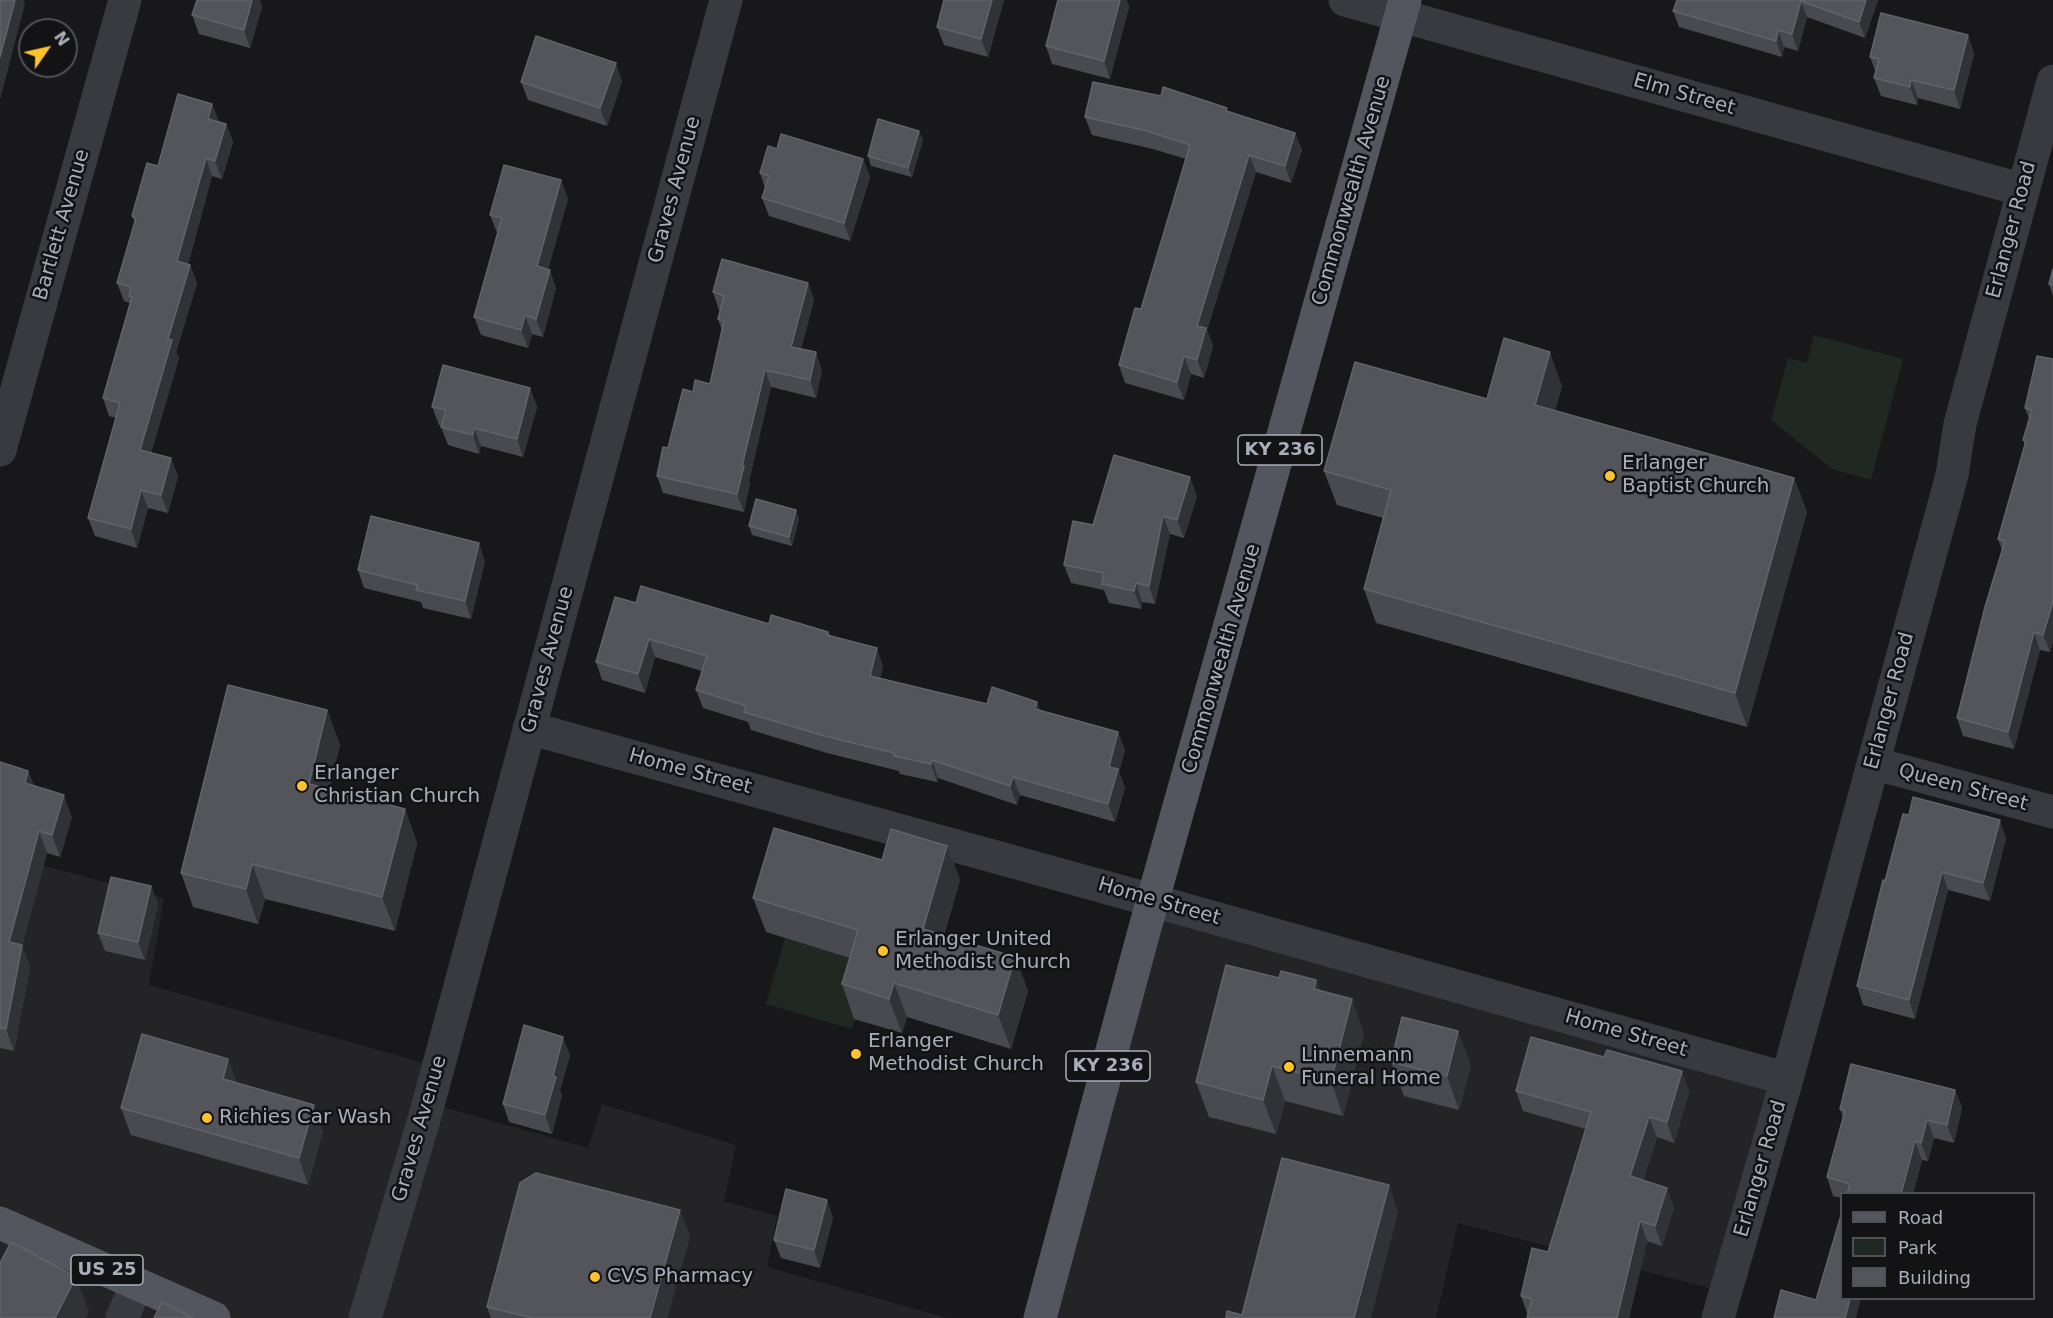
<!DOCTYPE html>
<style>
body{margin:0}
#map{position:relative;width:2053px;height:1318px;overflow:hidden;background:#18181a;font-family:"DejaVu Sans",sans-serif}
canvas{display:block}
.legend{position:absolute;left:1840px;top:1192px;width:195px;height:108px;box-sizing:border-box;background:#131315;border:2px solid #4f5157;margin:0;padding:8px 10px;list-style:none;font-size:18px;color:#a9aebb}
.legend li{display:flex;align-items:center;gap:12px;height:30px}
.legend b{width:30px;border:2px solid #4f5157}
.north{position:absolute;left:18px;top:18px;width:60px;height:60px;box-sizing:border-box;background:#131315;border:2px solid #4f5157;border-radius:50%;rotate:56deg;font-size:16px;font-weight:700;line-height:24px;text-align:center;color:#a9aebb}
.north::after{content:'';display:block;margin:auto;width:21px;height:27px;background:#fec32c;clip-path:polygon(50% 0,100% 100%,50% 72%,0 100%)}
</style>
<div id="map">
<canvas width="2053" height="1318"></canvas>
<ul class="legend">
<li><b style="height:8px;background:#54565f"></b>Road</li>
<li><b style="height:16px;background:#1f2921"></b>Park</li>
<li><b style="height:16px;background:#54555b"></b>Building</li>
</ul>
<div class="north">N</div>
</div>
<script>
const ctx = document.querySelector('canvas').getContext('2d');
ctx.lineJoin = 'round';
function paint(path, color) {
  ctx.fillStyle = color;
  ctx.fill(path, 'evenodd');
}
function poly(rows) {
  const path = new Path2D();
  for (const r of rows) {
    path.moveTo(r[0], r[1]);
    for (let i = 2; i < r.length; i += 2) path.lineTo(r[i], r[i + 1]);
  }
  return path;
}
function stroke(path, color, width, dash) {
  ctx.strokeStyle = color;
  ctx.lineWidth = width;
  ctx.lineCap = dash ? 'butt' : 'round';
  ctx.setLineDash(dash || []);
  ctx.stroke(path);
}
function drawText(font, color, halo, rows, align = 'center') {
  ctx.font = font + ' "DejaVu Sans",sans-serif';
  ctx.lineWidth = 5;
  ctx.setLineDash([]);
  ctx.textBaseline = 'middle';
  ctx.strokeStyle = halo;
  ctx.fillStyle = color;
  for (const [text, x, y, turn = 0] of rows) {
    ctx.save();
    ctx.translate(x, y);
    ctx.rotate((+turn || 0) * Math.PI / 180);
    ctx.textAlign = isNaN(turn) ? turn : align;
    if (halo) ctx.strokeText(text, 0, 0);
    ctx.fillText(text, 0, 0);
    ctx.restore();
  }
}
paint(poly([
 [0,854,164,898,149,985,438,1067,429,1103,588,1148,602,1104,736,1145,724,1201,777,1216,767,1267,947,1318,0,1318],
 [1154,900,1787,1079,1725,1292,1458,1223,1436,1318,1040,1318]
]), '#242427');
paint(poly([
 [1814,335,1903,359,1871,480,1832,469,1771,420,1788,358,1807,363],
 [785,938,871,964,852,1029,766,1004]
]), '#1f2921');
stroke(poly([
 [1345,0,2023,190],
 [0,450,125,0],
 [529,728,1108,888,1787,1079],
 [1873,763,2053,812],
 [122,1318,137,1284],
 [365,1318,425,1116,726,0],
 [1718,1318,1787,1079,1952,475,1960,424,2053,81]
]), '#393940', 33);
stroke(poly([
 [0,1223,214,1318],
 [1040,1318,1143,935,1405,0]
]), '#54565f', 33);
paint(poly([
 [197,0,260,0,262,7,250,48,199,34,192,15],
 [1004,0,988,57,944,45,937,27],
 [1058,0,1127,0,1129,7,1110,79,1052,64,1046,46],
 [1677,0,1878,0,1865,38,1807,17,1798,51,1784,47,1782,57,1679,27,1673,11],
 [1968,35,1974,54,1960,109,1918,98,1917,105,1881,96,1874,78,1876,73,1870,57],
 [622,81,607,126,528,100,521,82],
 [212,104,219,122,226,124,233,142,222,179,212,176,188,265,190,265,197,283,176,352,179,358,151,453,178,476,168,513,148,508,137,548,95,536,88,518,116,418,109,416,103,398,130,303,124,301,117,283,135,223,132,216,158,166],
 [1229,111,1295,133,1302,150,1291,183,1256,172,1207,330,1213,346,1204,378,1191,374,1184,400,1125,383,1119,365,1141,309,1186,159,1153,149,1092,135,1085,117],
 [923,140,912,177,871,166,868,156],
 [777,149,863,159,870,177,850,241,769,216,762,198,765,188,760,173],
 [561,180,568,199,548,269,556,288,543,337,532,334,528,348,481,335,474,317,497,233,490,215],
 [2053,269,2053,296,2049,284],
 [808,283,814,300,801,349,822,370,816,398,771,387,749,481,750,483,744,512,663,493,657,476,668,448,693,392,710,384,722,331,718,319,720,310,719,310,713,292],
 [2053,359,2053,641,2050,652,2040,650,2014,749,1963,736,1957,718,2002,550,1998,539,2025,445,2023,440,2029,419,2025,408],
 [1562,386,1555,411,1794,478,1807,512,1747,727,1376,623,1364,589,1383,518,1337,505,1324,471,1487,399],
 [530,388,537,407,523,457,481,446,479,454,448,445,441,427,442,426,439,425,432,407],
 [1197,496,1184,538,1170,534,1155,604,1142,602,1141,609,1109,603,1104,590,1071,583,1064,565,1093,525],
 [796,510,799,519,792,546,752,535,749,526],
 [485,561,471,619,423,608,421,602,364,588,358,570],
 [636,603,769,624,828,632,830,635,883,666,880,678,987,704,1040,710,1118,732,1125,750,1119,772,1125,788,1115,822,1020,795,1017,805,938,778,937,782,900,774,899,771,827,753,751,730,748,722,703,708,696,690,702,671,655,657,645,693,602,680,596,662],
 [327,710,340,745,329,789,405,809,417,843,395,931,265,899,258,924,193,907,181,873],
 [0,762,28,771,34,786,72,817,60,857,47,853,22,946,30,967,14,1051,0,1048],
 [2006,838,1990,901,1948,890,1915,1019,1863,1005,1857,986,1885,881],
 [947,846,960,880,944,935,1015,957,1028,991,1011,1049,907,1017,902,1033,854,1019,842,984,850,958,766,932,753,898,882,860],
 [151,886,158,904,145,960,105,951,98,933],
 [1279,978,1316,980,1320,991,1364,1033,1343,1116,1285,1101,1276,1134,1209,1117,1196,1082],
 [570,1055,560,1091,562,1095,552,1134,509,1122,503,1104],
 [1604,1057,1682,1071,1689,1092,1674,1143,1657,1137,1643,1180,1674,1208,1662,1246,1647,1241,1629,1318,1527,1318,1528,1316,1521,1296,1548,1252,1586,1129,1523,1111,1516,1091],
 [228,1059,237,1083,323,1131,308,1185,131,1135,121,1108],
 [1391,1062,1471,1065,1459,1110,1404,1096],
 [1955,1090,1962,1108,1954,1143,1934,1138,1928,1161,1922,1160,1913,1194,1842,1194,1842,1198,1833,1196,1827,1177,1843,1118,1840,1109],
 [833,1218,820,1268,781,1258,774,1240],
 [690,1236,667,1318,491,1318,487,1307]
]), '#494a4f');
paint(poly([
 [15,0,23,0,25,4,0,100,0,57],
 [252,0,260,0,262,7,250,48,244,30],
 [992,0,1004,0,988,57,981,39],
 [1120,0,1127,0,1129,7,1110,79,1104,61],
 [1866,0,1878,0,1865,38,1859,22],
 [1801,1,1807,17,1798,51,1792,34],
 [1778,30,1784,47,1782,57,1776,41],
 [1968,35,1974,54,1960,109,1954,90],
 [616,63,622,81,607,126,600,108],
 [1911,80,1918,98,1917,105,1910,87],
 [212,104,219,122,208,119],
 [226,124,233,142,222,179,215,161],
 [919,131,923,140,912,177,908,168],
 [1295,133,1302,150,1291,183,1285,166],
 [1249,155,1256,172,1207,330,1213,346,1204,378,1197,360,1197,326],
 [206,158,212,176,184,280,177,261],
 [863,159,870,177,850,241,844,223],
 [561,180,568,199,544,284,537,266],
 [190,265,197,283,176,352,179,358,147,468,140,450,168,339],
 [550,270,556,288,543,337,536,319],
 [808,283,814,300,797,364,791,347],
 [525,315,532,334,528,348,521,330],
 [816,352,822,370,816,398,810,380],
 [1550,352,1562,386,1547,439,1535,405],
 [1184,356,1191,374,1184,400,1177,382],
 [765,370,771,387,749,481,750,483,744,512,737,494,742,466],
 [530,388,537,407,523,457,517,439],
 [474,428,481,446,479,454,473,435],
 [171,458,178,476,168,513,161,495],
 [1190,477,1197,496,1184,538,1177,520],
 [1794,478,1807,512,1747,727,1735,693],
 [141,490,148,508,137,548,131,529],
 [796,510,799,519,792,546,789,537],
 [1163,516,1170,534,1155,604,1149,586],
 [479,543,485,561,471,619,465,601],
 [1136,583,1142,602,1141,609,1134,591],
 [2053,602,2053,641,2050,652,2043,635],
 [2034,632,2040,650,2014,749,2008,732],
 [649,639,655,657,645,693,638,674],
 [877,648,883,666,876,694,870,676],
 [1037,702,1044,720,1035,709],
 [327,710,340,745,321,818,309,784],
 [1118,732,1125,750,1119,772,1125,788,1115,822,1108,804,1109,767],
 [932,760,938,778,937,782,931,764],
 [28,771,37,793,25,783],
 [1013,777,1020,795,1017,805,1010,786],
 [64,795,72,817,60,857,52,835],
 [405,809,417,843,395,931,382,897],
 [2000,820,2006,838,1990,901,1983,883],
 [39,831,47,853,22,946,30,967,14,1051,6,1029,9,942],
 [947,846,960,880,935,963,923,929],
 [252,864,265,899,258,924,246,889],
 [1942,872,1948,890,1915,1019,1909,1000],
 [151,886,158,904,145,960,138,942],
 [1015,957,1028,991,1011,1049,998,1015],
 [1316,980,1328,1015,1314,989],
 [894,983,907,1017,902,1033,889,999],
 [1352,999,1364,1033,1343,1116,1331,1081],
 [1458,1031,1471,1065,1459,1110,1447,1076],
 [563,1037,570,1055,560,1091,562,1095,552,1134,545,1115,553,1076],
 [228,1059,238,1085,223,1079],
 [1272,1066,1285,1101,1276,1134,1263,1100],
 [1682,1071,1689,1092,1674,1143,1667,1122],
 [1955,1090,1962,1108,1954,1143,1947,1125],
 [314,1105,323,1131,308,1185,299,1158],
 [1649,1117,1657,1137,1637,1196,1630,1176],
 [1927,1120,1934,1138,1928,1161,1921,1143],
 [1915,1141,1922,1160,1913,1194,1901,1194],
 [1389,1185,1398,1212,1371,1318,1354,1318],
 [1667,1188,1674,1208,1662,1246,1655,1226],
 [827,1200,833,1218,820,1268,814,1250],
 [680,1210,690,1236,667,1318,650,1318],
 [1640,1221,1647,1241,1629,1318,1617,1318],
 [76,1277,89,1312,86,1318,55,1318],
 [1850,1299,1861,1299,1856,1318,1845,1318]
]), '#313235');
const building = poly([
 [0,0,15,0,0,57,0,0],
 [197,0,252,0,244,30,192,15,197,0],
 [944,0,992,0,981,39,937,27,944,0],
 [1058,0,1120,0,1104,61,1046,46,1058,0],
 [1677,0,1866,0,1859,22,1801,1,1792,34,1778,30,1776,41,1673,11,1677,0],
 [1881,13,1968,35,1954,90,1911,80,1910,87,1874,78,1879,59,1870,57,1881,13],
 [536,36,616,63,600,108,521,82,536,36],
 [1093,82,1161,96,1163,87,1227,108,1226,111,1295,133,1285,166,1249,155,1197,326,1206,328,1197,360,1184,356,1177,382,1119,365,1135,308,1141,309,1190,145,1147,131,1085,117,1093,82],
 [178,94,212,104,208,119,226,124,215,161,206,158,177,261,190,265,168,339,172,340,140,450,171,458,161,495,141,490,131,529,88,518,120,403,103,398,132,297,129,296,131,287,117,283,136,218,132,216,147,163,158,166,178,94],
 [878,119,919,131,908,168,868,156,878,119],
 [781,134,863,159,844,223,762,198,769,176,760,173,768,146,777,149,781,134],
 [504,165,561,180,537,266,550,270,536,319,525,315,521,330,474,317,502,218,490,215,504,165],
 [722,259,808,283,791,347,816,352,810,380,765,370,742,466,744,466,737,494,657,476,663,447,668,448,683,389,693,392,695,380,710,384,724,321,718,319,724,296,713,292,722,259],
 [2053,269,2053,285,2049,284,2053,269],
 [1504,338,1550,352,1535,405,1794,478,1735,693,1364,589,1391,490,1324,471,1355,362,1487,399,1504,338],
 [2037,356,2053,359,2053,602,2043,635,2034,632,2008,732,1957,718,1985,607,2005,541,1998,539,2026,441,2023,440,2032,410,2025,408,2037,356],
 [443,365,530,388,517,439,474,428,473,435,441,427,446,410,432,407,443,365],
 [1114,455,1190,477,1177,520,1163,516,1149,586,1136,583,1134,591,1102,584,1104,573,1064,565,1073,521,1093,525,1114,455],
 [756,499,796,510,789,537,749,526,756,499],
 [371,516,479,543,465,601,416,590,417,585,358,570,371,516],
 [641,586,769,624,771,615,828,632,827,635,877,648,870,676,987,704,992,687,1037,702,1035,709,1118,732,1109,767,1118,769,1108,804,1013,777,1010,786,932,760,931,764,894,756,894,753,821,735,744,712,746,706,696,690,707,656,649,639,638,674,596,662,615,597,636,603,641,586],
 [228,685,327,710,309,784,405,809,382,897,252,864,246,889,181,873,228,685],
 [0,762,28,771,25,783,64,795,52,835,39,831,9,942,22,945,6,1029,0,1028,0,762],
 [1913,797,2000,820,1983,883,1942,872,1909,1000,1857,986,1883,880,1885,881,1903,814,1909,815,1913,797],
 [774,828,882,860,891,829,947,846,923,929,1015,957,998,1015,894,983,889,999,842,984,858,930,753,898,774,828],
 [111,877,151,886,138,942,98,933,111,877],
 [1226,965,1279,978,1281,971,1316,980,1314,989,1352,999,1331,1081,1272,1066,1263,1100,1196,1082,1226,965],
 [1402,1017,1458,1031,1447,1076,1391,1062,1402,1017],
 [524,1025,563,1037,553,1076,556,1077,545,1115,503,1104,524,1025],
 [142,1034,228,1059,223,1079,314,1105,299,1158,121,1108,142,1034],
 [1531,1037,1604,1057,1607,1050,1682,1071,1667,1122,1649,1117,1630,1176,1667,1188,1655,1226,1640,1221,1617,1318,1527,1318,1532,1299,1521,1296,1532,1248,1548,1252,1591,1112,1516,1091,1531,1037],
 [1851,1064,1955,1090,1947,1125,1927,1120,1921,1143,1915,1141,1901,1194,1847,1194,1850,1184,1827,1177,1845,1111,1840,1109,1851,1064],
 [1282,1158,1389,1185,1354,1318,1226,1318,1227,1311,1242,1315,1282,1158],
 [536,1173,680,1210,650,1318,533,1318,487,1307,520,1183,536,1173],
 [786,1189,827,1200,814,1250,774,1240,786,1189],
 [1842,1212,1842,1299,1850,1299,1845,1318,1774,1318,1781,1290,1816,1300,1842,1212],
 [11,1242,76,1277,55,1318,0,1318,0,1263,11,1242],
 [162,1302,193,1318,154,1318,162,1302]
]);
paint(building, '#54555b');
stroke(building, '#61636a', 1.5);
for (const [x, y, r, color] of [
 [1610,476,6,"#fec32c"],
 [302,786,6,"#fec32c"],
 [883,951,6,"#fec32c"],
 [856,1054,6,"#fec32c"],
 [1289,1067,6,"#fec32c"],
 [207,1118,6,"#fec32c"],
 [595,1277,6,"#fec32c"]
]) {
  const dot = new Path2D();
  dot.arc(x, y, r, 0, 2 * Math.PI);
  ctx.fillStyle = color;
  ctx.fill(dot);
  stroke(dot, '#131315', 2);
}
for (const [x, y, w] of [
 [1280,450,84],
 [1108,1066,84],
 [107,1270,72]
]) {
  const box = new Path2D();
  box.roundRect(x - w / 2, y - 15, w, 30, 4.5);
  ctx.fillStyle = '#131315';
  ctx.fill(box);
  stroke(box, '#a9aebb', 1.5);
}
drawText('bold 18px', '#a9aebb', null, [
 ["KY 236",1280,450],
 ["KY 236",1108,1066],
 ["US 25",107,1270]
]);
drawText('20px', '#a9aebb', '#131315', [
 ["Elm Street",1684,95,16],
 ["Graves Avenue",675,190,-75],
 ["Commonwealth Avenue",1352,191,-74],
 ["Bartlett Avenue",62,225,-74],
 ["Erlanger Road",2012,230,-75],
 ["Commonwealth Avenue",1222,659,-74],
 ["Graves Avenue",548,660,-75],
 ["Erlanger Road",1890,701,-75],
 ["Home Street",690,772,15],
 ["Queen Street",1963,788,15],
 ["Home Street",1159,902,16],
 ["Home Street",1626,1034,16],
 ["Graves Avenue",420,1129,-74],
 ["Erlanger Road",1761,1169,-74]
]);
drawText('20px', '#a9aebb', '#131315', [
 ["Erlanger",1622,464],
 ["Baptist Church",1622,487],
 ["Erlanger",314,774],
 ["Christian Church",314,797],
 ["Erlanger United",895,940],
 ["Methodist Church",895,963],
 ["Erlanger",868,1042],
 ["Methodist Church",868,1065],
 ["Linnemann",1301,1056],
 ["Funeral Home",1301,1079],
 ["Richies Car Wash",219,1118],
 ["CVS Pharmacy",607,1277]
], 'left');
</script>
